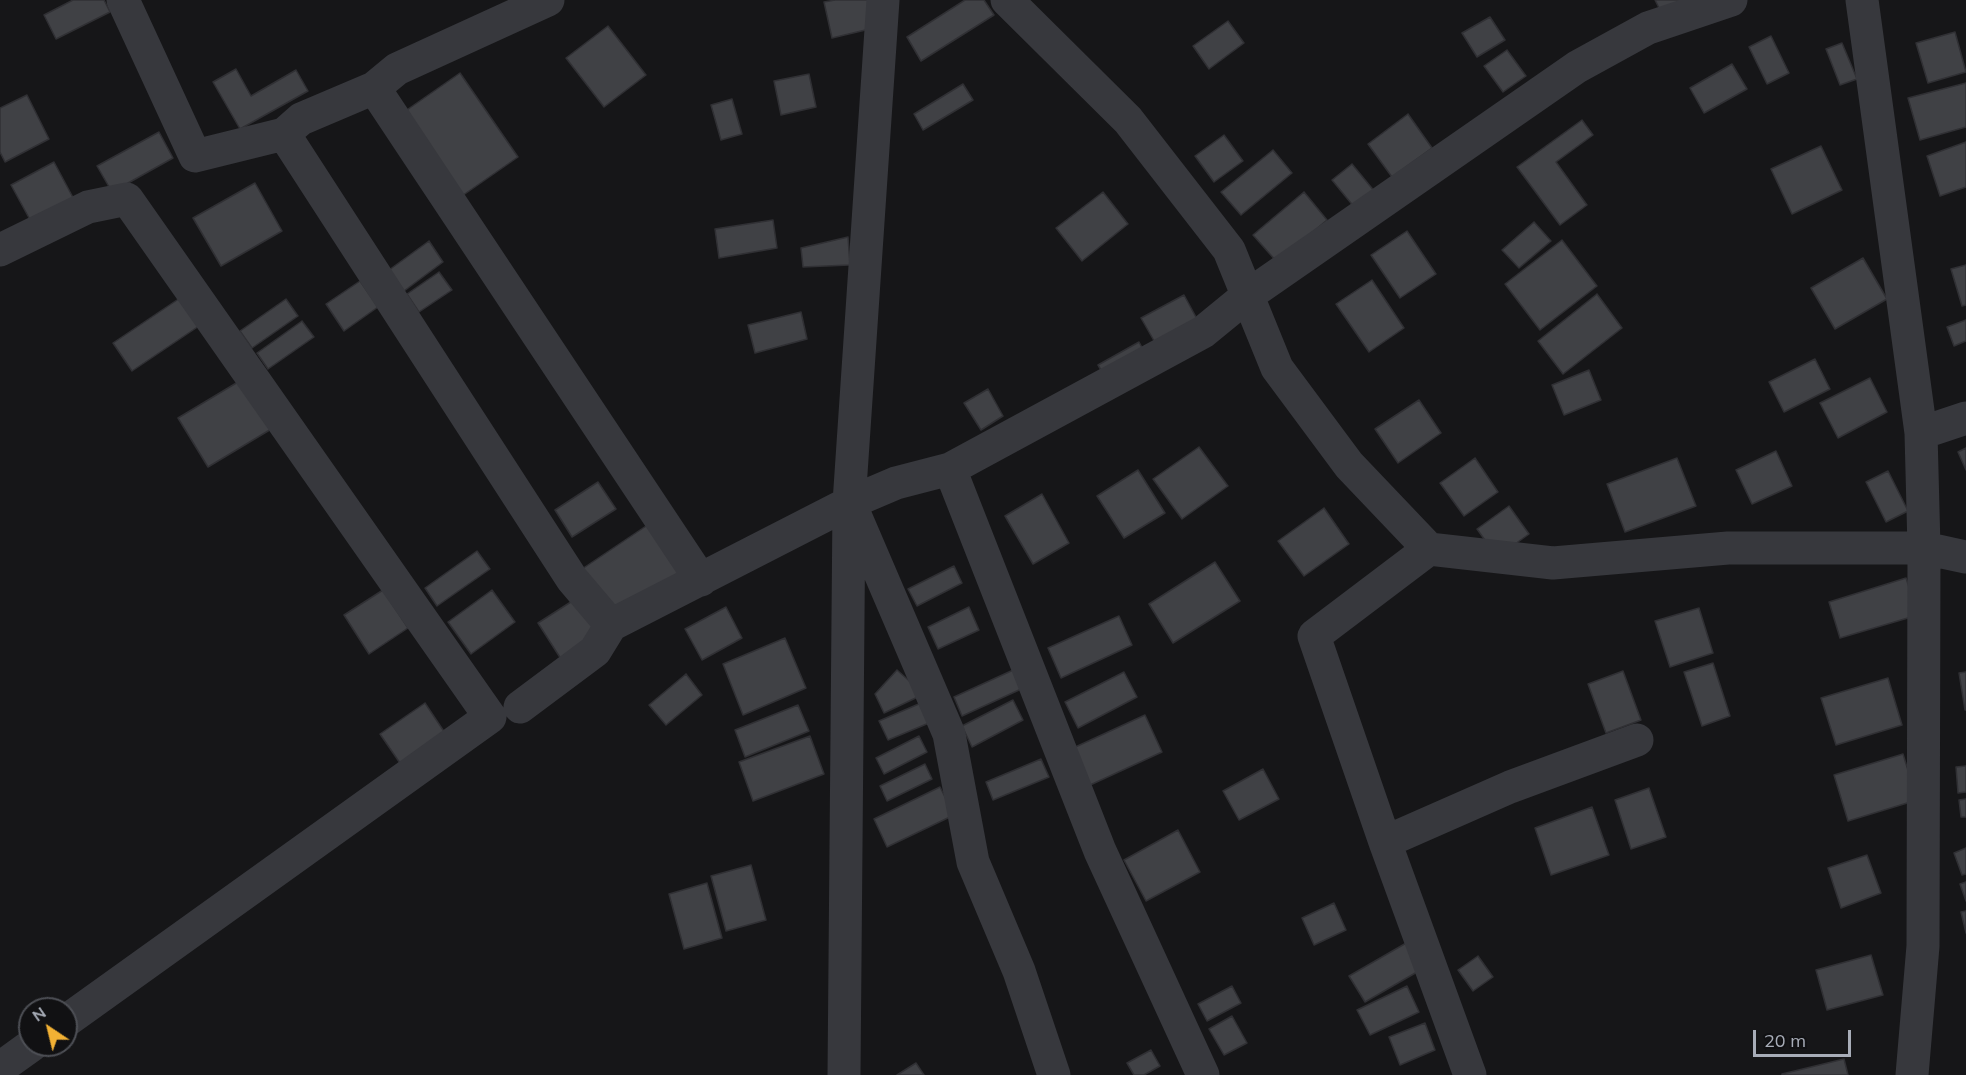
<!DOCTYPE html>
<style>
body{margin:0}
#map{position:relative;width:1966px;height:1075px;overflow:hidden;background:#161618;font-family:Mulish,sans-serif}
canvas{display:block}
.north{position:absolute;left:18px;top:997px;width:60px;height:60px;box-sizing:border-box;background:#111113;border:2px solid #4d4f55;border-radius:50%;rotate:325deg;font-size:16px;font-weight:700;line-height:24px;text-align:center;color:#a8adb8}
.north::after{content:'';display:block;margin:auto;width:21px;height:27px;background:#f2b134;clip-path:polygon(50% 0,100% 100%,50% 72%,0 100%)}
.scale{position:absolute;left:1753px;top:1030px;width:98px;height:27px;box-sizing:border-box;border:3px solid #a8adb8;border-top:0;padding-left:8px;font-size:18px;line-height:21px;white-space:nowrap;color:#a8adb8;-webkit-text-stroke:4px #111113;paint-order:stroke}
</style>
<div id="map">
<canvas width="1966" height="1075"></canvas>
<div class="north">N</div>
<div class="scale">20 m</div>
</div>
<script>
const ctx = document.querySelector('canvas').getContext('2d');
ctx.lineJoin = 'round';
function paint(path, color) {
  ctx.fillStyle = color;
  ctx.fill(path, 'evenodd');
}
function poly(rows) {
  const path = new Path2D();
  for (const r of rows) {
    path.moveTo(r[0], r[1]);
    for (let i = 2; i < r.length; i += 2) path.lineTo(r[i], r[i + 1]);
  }
  return path;
}
function stroke(path, color, width, dash) {
  ctx.strokeStyle = color;
  ctx.lineWidth = width;
  ctx.lineCap = dash ? 'butt' : 'round';
  ctx.setLineDash(dash || []);
  ctx.stroke(path);
}
const building = poly([
 [73,0,104,0,110,12,56,39,44,15,73,0],
 [835,0,872,0,878,27,832,38,824,2,835,0],
 [965,0,984,0,994,15,921,61,907,37,965,0],
 [1655,0,1691,0,1662,14,1655,0],
 [1490,17,1505,40,1477,57,1462,33,1490,17],
 [1228,21,1244,43,1209,69,1193,46,1228,21],
 [608,26,646,75,604,107,566,58,608,26],
 [1955,32,1966,72,1928,83,1916,43,1955,32],
 [1771,36,1789,73,1767,84,1749,47,1771,36],
 [1842,43,1857,79,1840,85,1826,49,1842,43],
 [1507,50,1526,76,1503,92,1484,66,1507,50],
 [1732,64,1747,89,1704,113,1690,88,1732,64],
 [236,69,251,96,296,70,308,91,240,129,213,82,236,69],
 [460,73,518,157,459,198,401,114,460,73],
 [809,74,816,107,781,115,774,81,809,74],
 [1966,83,1966,127,1920,140,1908,98,1966,83],
 [963,84,973,100,923,130,914,114,963,84],
 [27,95,49,139,5,162,0,152,0,108,27,95],
 [732,99,742,134,721,140,711,105,732,99],
 [1408,114,1432,148,1392,177,1368,144,1408,114],
 [1582,120,1593,135,1556,162,1587,205,1560,225,1517,167,1582,120],
 [159,132,173,158,112,192,97,166,159,132],
 [1224,135,1243,161,1214,182,1195,156,1224,135],
 [1966,142,1966,187,1940,196,1927,156,1966,142],
 [1821,146,1842,190,1792,214,1771,169,1821,146],
 [1273,150,1292,173,1241,215,1221,192,1273,150],
 [54,162,77,205,34,227,11,185,54,162],
 [1352,164,1375,192,1355,208,1332,180,1352,164],
 [255,183,282,231,221,266,193,218,255,183],
 [1103,192,1128,224,1082,261,1056,228,1103,192],
 [1304,192,1327,220,1277,262,1253,235,1304,192],
 [773,220,777,248,719,258,715,229,773,220],
 [1534,222,1551,241,1519,268,1502,250,1534,222],
 [1407,231,1436,274,1400,298,1371,255,1407,231],
 [848,237,850,265,803,267,801,248,848,237],
 [1562,240,1597,286,1540,330,1505,284,1562,240],
 [429,241,443,262,404,291,389,270,429,241],
 [1863,258,1887,299,1835,329,1811,288,1863,258],
 [1966,265,1966,305,1962,306,1951,269,1966,265],
 [439,272,452,290,419,312,407,294,439,272],
 [1372,280,1404,328,1369,352,1336,304,1372,280],
 [360,281,378,307,344,331,326,304,360,281],
 [1597,294,1622,328,1563,374,1538,341,1597,294],
 [1184,295,1203,330,1161,353,1141,318,1184,295],
 [180,298,199,326,132,371,113,343,180,298],
 [286,299,298,316,252,348,240,331,286,299],
 [801,312,807,339,755,353,748,325,801,312],
 [1966,320,1966,341,1954,346,1947,327,1966,320],
 [302,321,314,337,268,369,257,353,302,321],
 [1139,342,1147,357,1107,380,1098,365,1139,342],
 [1815,359,1830,389,1784,412,1769,382,1815,359],
 [1589,370,1601,400,1564,415,1552,385,1589,370],
 [1870,378,1887,412,1838,438,1820,403,1870,378],
 [243,379,273,428,208,467,178,418,243,379],
 [988,389,1003,416,981,430,964,403,988,389],
 [1419,400,1441,433,1398,463,1375,429,1419,400],
 [1199,447,1228,486,1182,519,1153,479,1199,447],
 [1966,448,1966,470,1958,452,1966,448],
 [1776,451,1792,486,1752,504,1736,470,1776,451],
 [1475,458,1498,492,1464,516,1440,483,1475,458],
 [1677,458,1696,506,1625,532,1607,484,1677,458],
 [1138,470,1165,513,1124,538,1097,496,1138,470],
 [1888,471,1908,511,1886,522,1866,482,1888,471],
 [598,482,616,509,572,537,555,510,598,482],
 [1042,494,1069,543,1033,564,1005,516,1042,494],
 [1509,506,1529,534,1497,557,1477,529,1509,506],
 [1324,508,1349,544,1304,576,1278,541,1324,508],
 [655,520,688,569,614,618,582,569,655,520],
 [477,551,490,569,437,606,425,588,477,551],
 [1215,562,1240,601,1173,643,1149,604,1215,562],
 [954,566,962,583,917,606,908,589,954,566],
 [1906,578,1918,615,1840,638,1829,602,1906,578],
 [383,590,408,628,369,654,344,615,383,590],
 [492,590,515,622,471,654,448,622,492,590],
 [577,598,599,633,561,659,538,623,577,598],
 [726,607,742,638,702,660,685,629,726,607],
 [969,607,979,630,938,649,928,627,969,607],
 [1699,608,1713,653,1670,667,1655,621,1699,608],
 [1119,616,1132,645,1061,678,1048,648,1119,616],
 [785,638,806,688,743,715,723,664,785,638],
 [1713,663,1730,716,1702,726,1684,672,1713,663],
 [1022,666,1030,685,962,716,954,697,1022,666],
 [897,670,924,694,884,713,875,694,897,670],
 [1623,671,1641,720,1606,733,1588,684,1623,671],
 [1124,672,1137,697,1078,728,1065,702,1124,672],
 [1966,672,1966,710,1965,710,1959,673,1966,672],
 [686,674,702,695,666,725,649,705,686,674],
 [1888,678,1902,725,1836,745,1821,698,1888,678],
 [1013,700,1023,720,972,747,962,726,1013,700],
 [425,703,447,736,402,766,380,734,425,703],
 [921,703,929,723,888,740,879,721,921,703],
 [798,705,809,731,745,757,735,730,798,705],
 [1145,715,1162,752,1088,786,1071,749,1145,715],
 [810,736,824,774,753,801,739,762,810,736],
 [919,736,927,752,884,774,876,758,919,736],
 [1903,754,1917,800,1848,821,1834,775,1903,754],
 [1041,759,1049,777,993,800,986,782,1041,759],
 [925,764,932,779,887,801,880,786,925,764],
 [1966,766,1966,792,1958,793,1956,767,1966,766],
 [1263,769,1279,799,1239,820,1223,791,1263,769],
 [940,787,954,815,887,847,874,819,940,787],
 [1649,788,1666,837,1631,849,1615,800,1649,788],
 [1966,799,1966,817,1961,817,1959,800,1966,799],
 [1592,807,1609,855,1551,875,1535,828,1592,807],
 [1178,830,1200,872,1146,901,1124,860,1178,830],
 [1966,848,1966,874,1962,875,1954,853,1966,848],
 [1867,855,1881,893,1841,908,1828,868,1867,855],
 [751,865,766,920,726,931,711,876,751,865],
 [1966,882,1966,901,1960,884,1966,882],
 [707,883,722,938,684,949,669,894,707,883],
 [1334,903,1346,930,1314,945,1302,918,1334,903],
 [1966,911,1966,933,1961,912,1966,911],
 [1408,942,1424,968,1365,1002,1349,976,1408,942],
 [1871,955,1883,995,1827,1010,1816,970,1871,955],
 [1478,956,1493,977,1473,991,1458,970,1478,956],
 [1232,986,1241,1003,1207,1021,1198,1004,1232,986],
 [1407,986,1419,1012,1370,1035,1357,1010,1407,986],
 [1232,1016,1247,1043,1224,1055,1209,1029,1232,1016],
 [1425,1023,1435,1050,1400,1065,1389,1037,1425,1023],
 [1151,1050,1160,1066,1144,1075,1134,1075,1127,1063,1151,1050],
 [1844,1059,1848,1075,1782,1075,1782,1074,1844,1059],
 [916,1063,924,1075,897,1075,916,1063]
]);
paint(building, '#404145');
stroke(building, '#303034', 1.5);
stroke(poly([
 [123,0,195,156,284,134,301,119,374,88,397,69,548,0],
 [1007,0,1128,120,1229,250,1277,368,1349,465,1429,549,1553,563,1728,548,1924,548,1966,557],
 [1862,0,1921,433,1924,548,1923,946,1912,1075],
 [374,88,701,580],
 [284,134,572,579,611,625],
 [0,250,88,207,127,199,490,717,66,1021],
 [1921,433,1966,418],
 [950,469,1100,851,1203,1075],
 [855,515,949,734,973,862,1019,971,1054,1075],
 [1429,549,1314,636,1385,842,1470,1075],
 [520,707,595,651,611,625,849,503,896,483,950,469,1203,332,1247,296,1577,67,1648,28,1731,0],
 [1385,842,1510,787,1637,740],
 [0,1068,32,1045],
 [844,1075,849,503,883,0]
]), '#37383d', 33);
</script>
